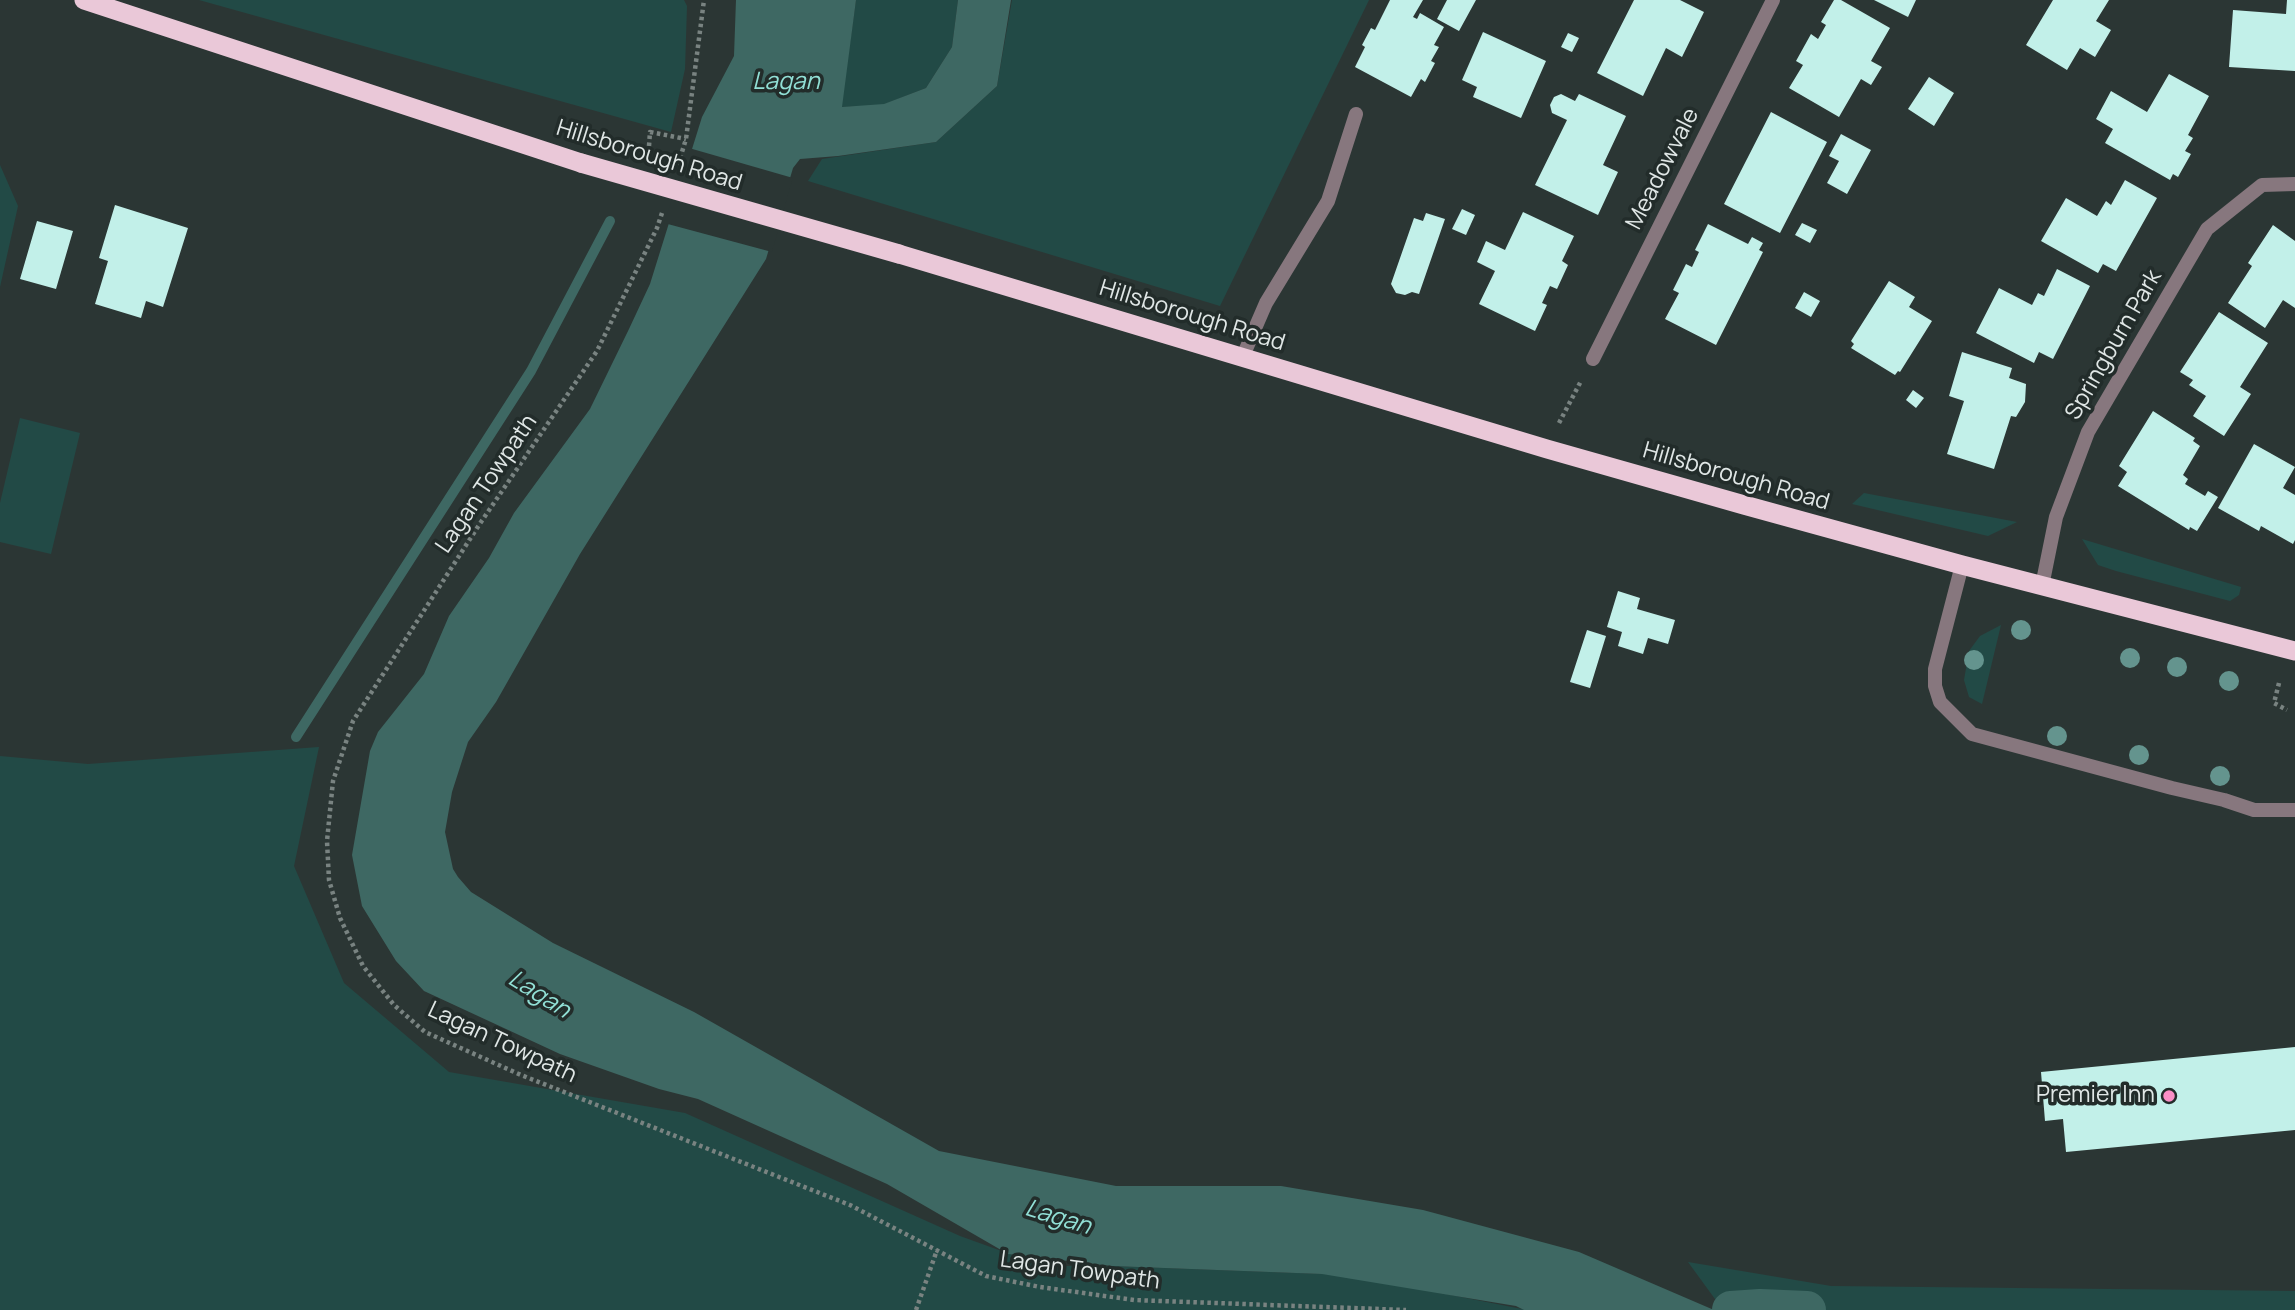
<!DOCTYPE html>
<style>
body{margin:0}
canvas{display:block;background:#2b3634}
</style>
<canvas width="2295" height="1310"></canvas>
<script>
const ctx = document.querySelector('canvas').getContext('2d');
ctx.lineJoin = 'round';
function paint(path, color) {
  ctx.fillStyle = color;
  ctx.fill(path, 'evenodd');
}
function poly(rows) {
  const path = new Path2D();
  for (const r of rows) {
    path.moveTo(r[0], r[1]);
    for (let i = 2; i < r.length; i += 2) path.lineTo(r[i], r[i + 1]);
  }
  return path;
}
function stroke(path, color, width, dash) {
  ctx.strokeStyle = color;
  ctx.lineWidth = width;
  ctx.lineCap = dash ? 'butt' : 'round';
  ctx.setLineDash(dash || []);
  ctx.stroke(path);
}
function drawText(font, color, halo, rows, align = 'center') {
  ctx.font = font + ' Manrope,sans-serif';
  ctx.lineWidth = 7;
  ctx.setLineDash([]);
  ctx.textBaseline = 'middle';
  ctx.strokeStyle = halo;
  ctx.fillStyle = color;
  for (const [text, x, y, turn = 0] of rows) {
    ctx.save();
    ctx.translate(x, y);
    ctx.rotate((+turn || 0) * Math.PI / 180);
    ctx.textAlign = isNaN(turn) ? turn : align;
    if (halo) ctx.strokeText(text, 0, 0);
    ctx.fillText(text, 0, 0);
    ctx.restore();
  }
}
paint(poly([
 [199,0,684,0,687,6,685,69,671,132],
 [856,0,958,0,952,47,926,88,880,106,841,107],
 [1012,0,1369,0,1220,306,808,181,822,159,936,142,997,86],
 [0,165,18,206,0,287],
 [20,418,80,433,51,554,0,542,0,503],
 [1864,493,2017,522,1988,536,1852,504],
 [2082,539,2241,587,2239,595,2230,601,2116,571,2098,565],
 [2001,625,1982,704,1969,697,1964,680,1969,651,1980,636],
 [319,747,294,866,344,983,449,1072,685,1113,960,1236,1043,1266,1112,1266,1350,1275,1527,1310,0,1310,0,756,88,764],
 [1688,1262,1831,1286,2295,1291,2295,1310,1723,1310]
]), '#224a46');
paint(poly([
 [736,0,856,0,842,107,884,104,926,88,952,47,958,0,1011,0,997,86,936,142,838,156,800,159,793,168,766,259,580,554,496,702,468,742,452,792,445,832,453,869,458,877,471,892,553,943,694,1012,939,1151,1116,1186,1281,1186,1423,1210,1579,1252,1714,1310,1524,1310,1516,1306,1322,1274,1112,1266,1008,1254,887,1184,698,1099,659,1089,560,1054,424,991,396,961,362,906,352,855,370,751,378,732,424,674,449,616,489,558,514,513,590,409,629,329,650,284,702,117,734,56]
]), '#3e6863');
paint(poly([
 [689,148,793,178,772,252,664,223]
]), '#2b3634');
stroke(poly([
 [296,737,531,371,610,221]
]), '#3e6863', 10);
stroke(poly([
 [1731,1310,1760,1308,1807,1310]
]), '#3e6863', 38);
paint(poly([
 [1390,0,1423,0,1413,17,1417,19,1420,13,1444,27,1434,45,1439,47,1431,61,1435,63,1425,82,1421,79,1411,97,1355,67,1365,47,1362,45,1371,28,1375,30],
 [1447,0,1476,0,1459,31,1437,19],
 [1634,0,1680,0,1704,12,1682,57,1666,48,1643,96,1597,73],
 [1834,0,1841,0,1890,28,1871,61,1882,67,1871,85,1861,79,1839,117,1789,88,1803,65,1796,61,1811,34,1818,39,1826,25,1821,22],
 [1874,0,1916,0,1908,17],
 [2053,0,2109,0,2096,21,2111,30,2095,57,2080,48,2067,70,2026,45],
 [2287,0,2295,0,2295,71,2229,67,2233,10,2286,14],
 [1483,32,1546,61,1521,118,1473,97,1477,87,1462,80],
 [1568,33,1579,38,1572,52,1561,47],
 [2169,74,2209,96,2188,135,2193,138,2185,151,2191,154,2178,177,2173,174,2170,180,2105,143,2113,129,2096,119,2111,91,2147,112],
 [1929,77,1954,93,1934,126,1908,109],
 [1561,94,1575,101,1579,94,1626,116,1603,165,1618,172,1598,215,1535,185,1567,120,1552,113,1550,105,1554,97],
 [1771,112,1827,142,1780,233,1724,204],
 [1841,134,1871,150,1847,194,1827,183,1839,161,1829,156],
 [2125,180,2157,198,2116,271,2103,264,2098,273,2041,241,2066,198,2097,216,2106,201,2111,205],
 [115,205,188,228,163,307,146,301,141,318,95,304,108,261,99,258],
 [1462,209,1475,215,1466,235,1452,229],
 [1523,212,1574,236,1562,261,1568,265,1557,289,1550,286,1542,303,1547,305,1535,331,1479,304,1495,271,1477,262,1486,241,1505,250],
 [1426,213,1445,219,1419,294,1412,292,1405,295,1396,293,1391,284,1414,218,1423,221],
 [37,221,73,231,56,289,20,279],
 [1802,223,1817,230,1810,243,1795,235],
 [1708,224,1748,244,1752,237,1763,243,1759,250,1763,252,1716,345,1665,319,1679,293,1673,290,1686,264,1692,267,1699,252,1695,250],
 [2273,225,2295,241,2295,308,2283,300,2265,328,2228,303,2252,266,2248,263],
 [2057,269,2090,286,2053,359,2039,352,2034,363,1976,333,1999,288,2032,305,2038,293,2044,296],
 [1889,281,1915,297,1909,307,1932,321,1900,372,1898,371,1895,375,1851,348,1854,344,1851,341],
 [1804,292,1820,301,1811,317,1795,308],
 [2219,312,2268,343,2240,387,2251,394,2224,436,2193,416,2206,396,2189,385,2193,380,2180,372],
 [1962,352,2012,368,2009,378,2026,384,2025,402,2016,417,2011,416,1994,469,1947,454,1964,401,1949,396],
 [1913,390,1924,398,1916,408,1906,400],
 [2153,411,2195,438,2193,441,2200,446,2183,475,2188,479,2185,484,2205,496,2208,491,2218,497,2197,531,2190,527,2189,530,2118,486,2127,472,2119,466],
 [2254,444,2295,467,2283,488,2295,495,2295,540,2293,544,2261,526,2259,531,2218,508],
 [1618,591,1640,598,1637,609,1675,620,1668,644,1648,638,1643,654,1618,646,1622,632,1607,627],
 [1587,630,1606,636,1590,688,1570,682],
 [2295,1047,2295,1130,2066,1152,2063,1119,2045,1121,2041,1072]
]), '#c2f0e9');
stroke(poly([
 [649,146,650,132,686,139],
 [678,165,686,139,704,0],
 [662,213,657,228,597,351,479,525,353,721,333,781,327,841,329,880,340,918,363,966,394,1005,425,1032,521,1075,850,1205,986,1276,1040,1287,1134,1300,1406,1310],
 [1559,423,1581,381],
 [2279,683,2274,703,2287,710],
 [916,1310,937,1250]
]), '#798381', 4.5, [3.5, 3.5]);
stroke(poly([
 [1243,356,1266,303,1328,201,1356,114],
 [1962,565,1935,669,1935,686,1940,702,1972,734,2172,788,2224,800,2254,810,2295,810]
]), '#87777e', 14);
stroke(poly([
 [1593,359,1773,0],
 [2042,586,2056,517,2088,432,2207,229,2262,185,2295,184]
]), '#87777e', 14);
stroke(poly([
 [84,0,581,163],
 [899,254,1547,449,1744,505,1962,565,2295,651]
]), '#eac8d8', 19);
stroke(poly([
 [581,163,899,254]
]), '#eac8d8', 19);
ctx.fillStyle = '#64948e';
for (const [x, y] of [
 [2021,630],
 [2130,658],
 [1974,660],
 [2177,667],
 [2229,681],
 [2057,736],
 [2139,755],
 [2220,776]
]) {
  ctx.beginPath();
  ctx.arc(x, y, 10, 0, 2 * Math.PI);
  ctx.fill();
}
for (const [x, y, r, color] of [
 [2169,1096,7,"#fa8fc6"]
]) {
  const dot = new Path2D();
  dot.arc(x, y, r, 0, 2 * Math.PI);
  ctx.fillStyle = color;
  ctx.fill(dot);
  stroke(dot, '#222c2a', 2.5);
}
drawText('23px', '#e0e7e6', '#222c2a', [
 ["Hillsborough Road",649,156,17],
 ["Meadowvale",1663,169,-63],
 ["Hillsborough Road",1192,316,17],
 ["Springburn Park",2114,345,-60],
 ["Hillsborough Road",1736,477,16],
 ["Lagan Towpath",487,484,-56],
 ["Lagan Towpath",502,1043,25],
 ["Lagan Towpath",1080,1271,8]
]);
drawText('23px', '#e0e7e6', '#222c2a', [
 ["Premier Inn",2155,1096]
], 'right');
drawText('italic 24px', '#91dfd5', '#222c2a', [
 ["Lagan",786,82],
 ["Lagan",539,995,32],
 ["Lagan",1058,1218,17]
]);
</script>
